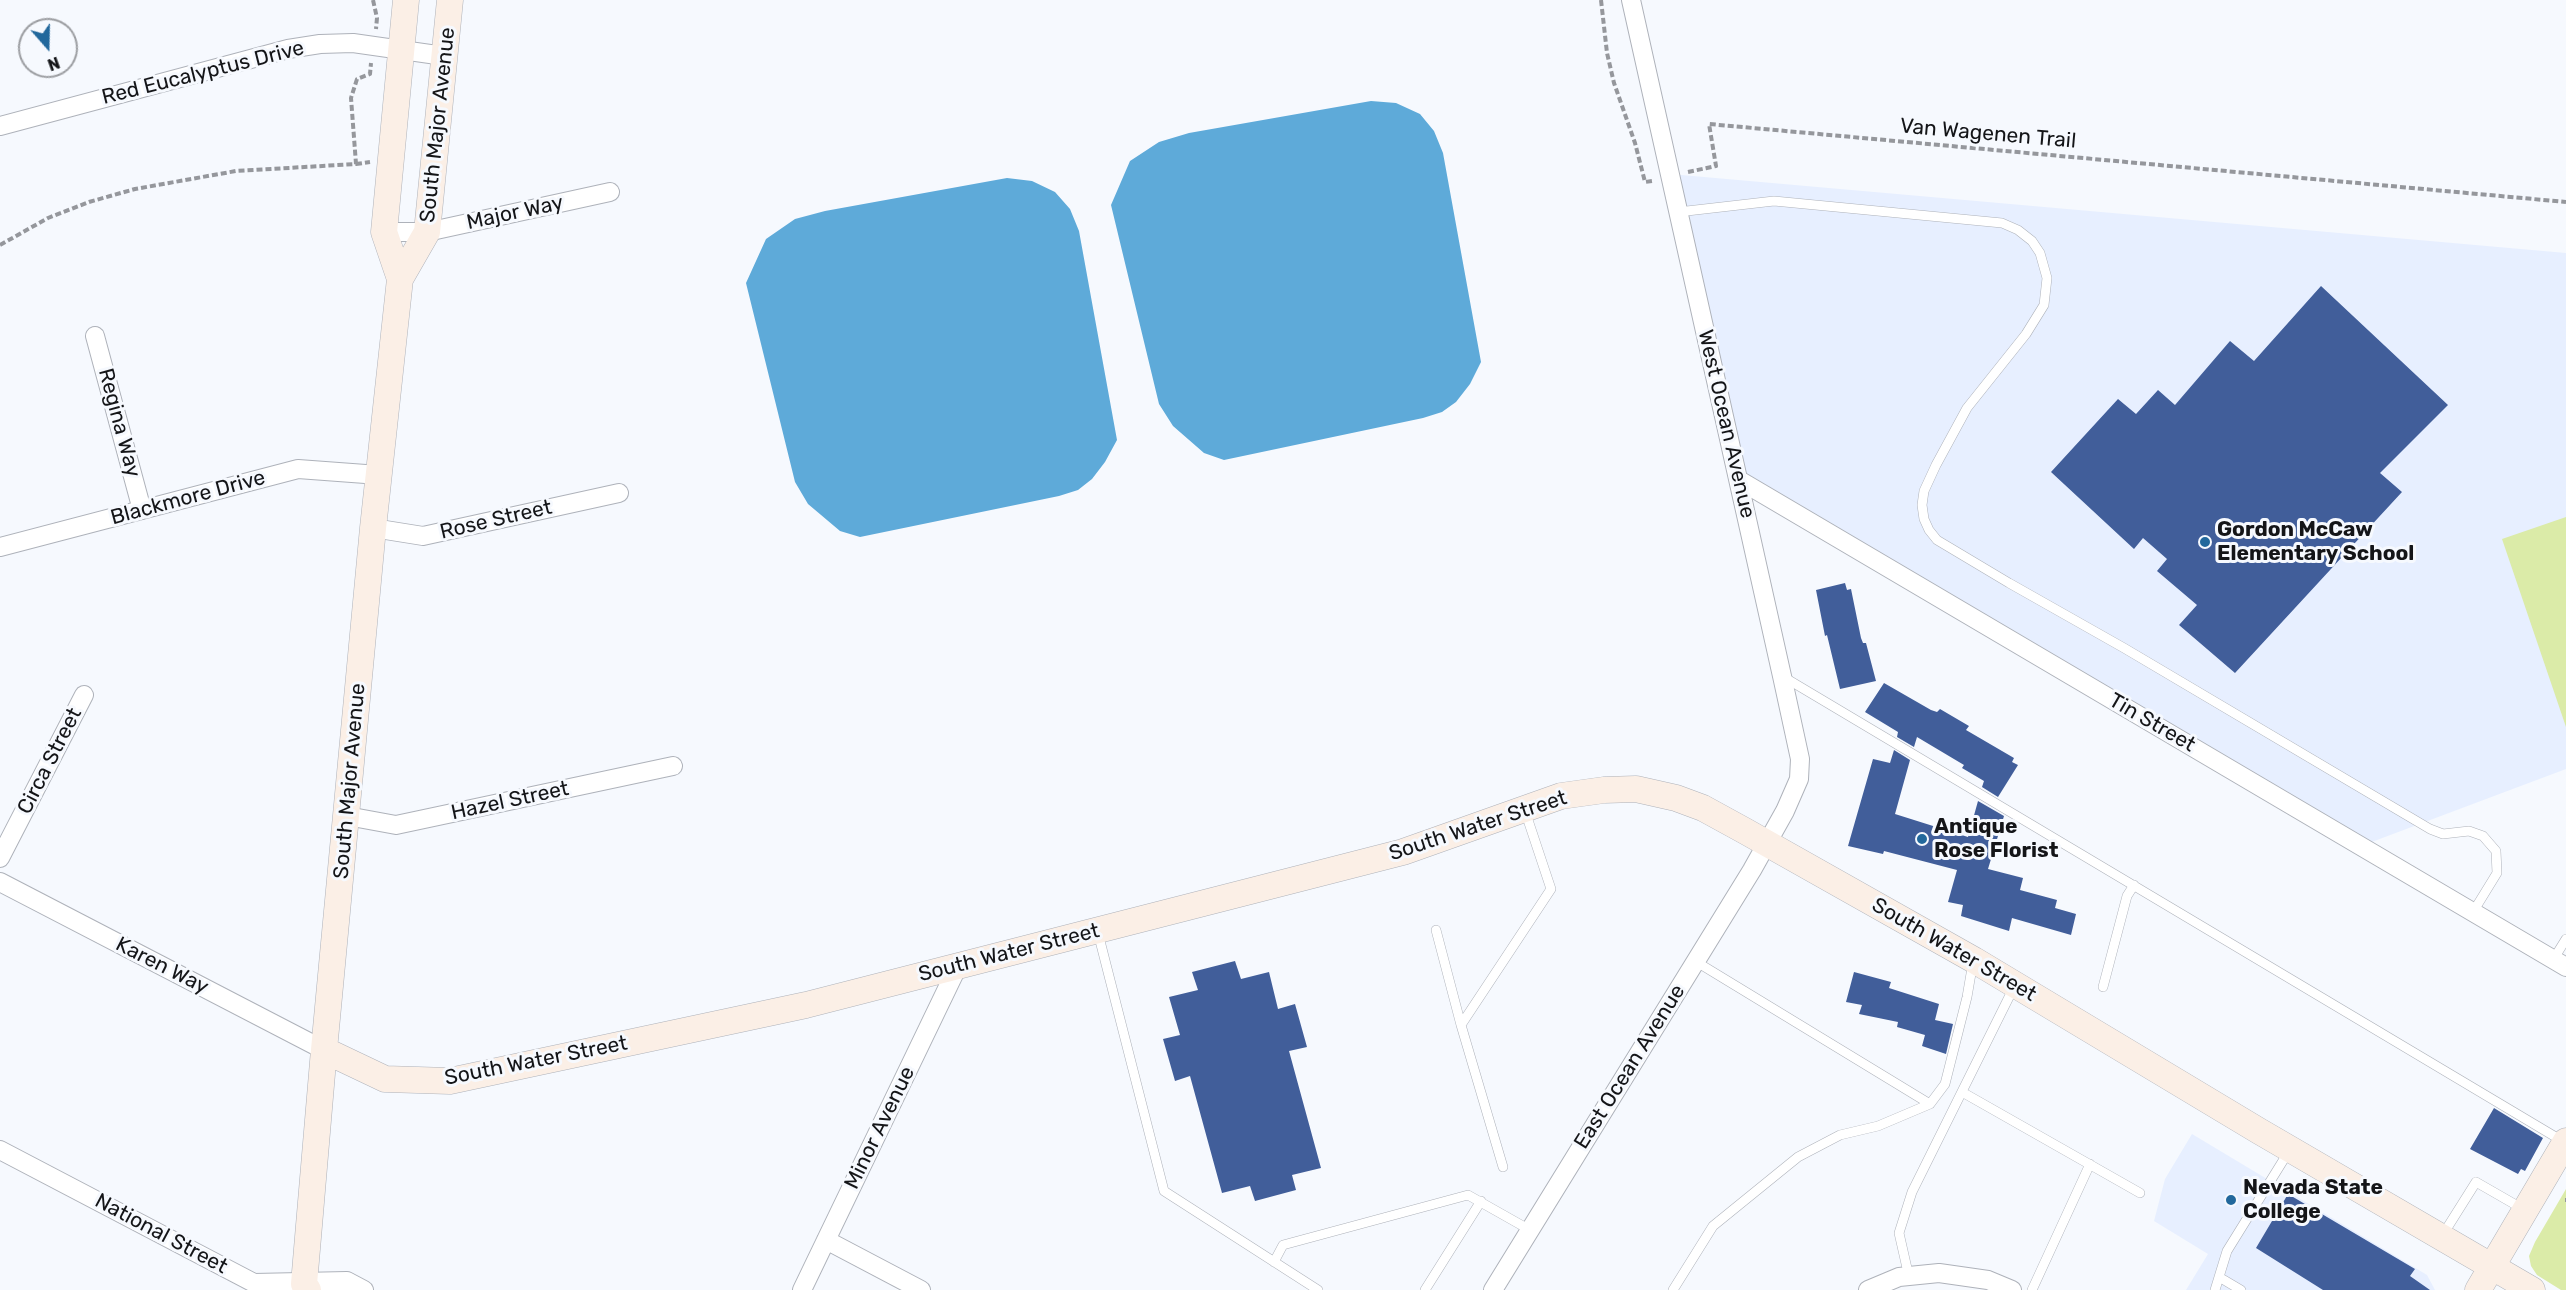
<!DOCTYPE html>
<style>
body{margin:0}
#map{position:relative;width:2566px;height:1290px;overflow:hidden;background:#f6f9fe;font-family:Rubik,sans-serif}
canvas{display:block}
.north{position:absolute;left:18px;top:18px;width:60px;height:60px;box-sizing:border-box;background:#f6f9fe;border:2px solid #9c9ea2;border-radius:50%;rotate:160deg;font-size:16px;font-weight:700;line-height:24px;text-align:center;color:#141518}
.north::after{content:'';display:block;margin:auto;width:21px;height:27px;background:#22689c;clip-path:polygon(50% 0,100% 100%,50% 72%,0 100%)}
</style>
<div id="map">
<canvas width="2566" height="1290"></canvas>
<div class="north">N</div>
</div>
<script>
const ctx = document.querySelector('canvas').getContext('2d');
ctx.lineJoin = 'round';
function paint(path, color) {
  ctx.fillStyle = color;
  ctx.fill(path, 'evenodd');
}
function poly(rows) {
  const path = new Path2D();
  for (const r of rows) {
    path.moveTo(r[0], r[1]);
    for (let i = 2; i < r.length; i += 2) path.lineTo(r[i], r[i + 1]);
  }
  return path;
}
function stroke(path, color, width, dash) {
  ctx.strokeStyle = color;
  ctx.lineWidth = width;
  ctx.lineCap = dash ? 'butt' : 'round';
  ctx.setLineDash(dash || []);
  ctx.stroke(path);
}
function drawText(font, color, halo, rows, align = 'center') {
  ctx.font = font + ' Rubik,sans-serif';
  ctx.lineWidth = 6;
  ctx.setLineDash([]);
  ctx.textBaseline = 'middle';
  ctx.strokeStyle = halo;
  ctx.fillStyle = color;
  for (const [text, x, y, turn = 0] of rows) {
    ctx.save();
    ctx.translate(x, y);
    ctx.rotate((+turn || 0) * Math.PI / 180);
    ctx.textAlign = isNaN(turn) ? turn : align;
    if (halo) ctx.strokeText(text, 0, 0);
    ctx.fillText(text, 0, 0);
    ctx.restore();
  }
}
paint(poly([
 [1670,174,2566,253,2566,769,2361,846,1739,480],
 [2192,1134,2427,1275,2435,1290,2186,1290,2208,1254,2154,1221,2165,1179]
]), '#e7efff');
paint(poly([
 [2566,517,2566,727,2502,539],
 [2566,1189,2566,1290,2561,1290,2537,1275,2531,1266,2529,1256,2535,1242]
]), '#dbeba8');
paint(poly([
 [1371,101,1396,103,1420,114,1434,131,1443,153,1481,362,1470,384,1456,402,1442,412,1423,418,1224,460,1204,453,1173,426,1159,404,1111,205,1130,161,1159,142,1189,133],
 [1007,178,1032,181,1055,192,1070,209,1079,231,1117,440,1105,462,1092,479,1078,490,1059,496,860,537,840,531,808,504,795,482,746,283,766,239,795,219,825,211]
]), '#5eaad9');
paint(poly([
 [2321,286,2448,405,2380,473,2402,492,2235,673,2179,625,2197,605,2157,571,2167,559,2143,538,2134,549,2051,472,2118,399,2136,414,2158,390,2175,405,2230,341,2254,361],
 [1845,583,1847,590,1851,589,1861,638,1863,643,1866,643,1876,681,1840,689,1827,635,1825,636,1816,590],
 [1884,683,1931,710,1937,712,1940,709,1969,726,1966,730,2014,758,2012,762,2018,765,1998,797,1982,787,1984,781,1962,768,1964,765,1917,737,1914,747,1897,737,1898,732,1865,712],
 [1894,750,1910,760,1895,814,1968,837,1978,801,2004,816,1988,869,2023,878,2020,890,2057,900,2055,908,2076,914,2071,935,2012,918,2009,931,1961,916,1963,905,1948,902,1957,870,1884,851,1883,854,1848,846,1873,759,1890,763],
 [1235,961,1241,979,1269,972,1278,1009,1295,1004,1307,1047,1289,1051,1321,1168,1292,1175,1296,1190,1255,1201,1250,1186,1222,1193,1190,1076,1175,1081,1163,1039,1180,1035,1169,997,1198,990,1192,972],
 [1854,972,1891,982,1889,988,1939,1004,1935,1020,1953,1024,1946,1054,1922,1046,1925,1035,1897,1027,1898,1022,1859,1014,1862,1005,1846,1002],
 [2494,1108,2543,1138,2525,1171,2521,1169,2518,1174,2470,1149],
 [2288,1194,2415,1269,2410,1276,2430,1290,2323,1290,2256,1248]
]), '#415e9a');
const lane = poly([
 [1678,212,1774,201,2002,223,2018,230,2032,241,2040,253,2047,278,2044,305,2026,334,1967,408,1936,465,1924,491,1922,505,1924,519,1929,530,1937,540,2009,583,2124,648,2430,829,2443,834,2469,831,2483,836,2496,851,2497,873,2473,912],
 [1782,676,2564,1142],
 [1436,930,1461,1025],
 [1098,933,1164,1191,1318,1290],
 [2553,960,2566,939],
 [2103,987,2127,896,2134,885],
 [1962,1092,2140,1193],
 [1930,1104,1945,1084,1967,997,1973,962],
 [1503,1167,1461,1025,1551,889,1525,811],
 [2442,1236,2476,1182,2523,1209],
 [1274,1262,1283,1245,1468,1195,1530,1230],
 [1909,1277,1899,1233,1912,1192,2014,987],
 [2219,1277,2241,1290],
 [1425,1290,1481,1201],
 [1673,1290,1713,1226,1798,1157,1840,1135,1878,1126,1930,1104,1695,961],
 [2032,1290,2090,1164],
 [2215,1290,2227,1251,2289,1151]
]);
const street = poly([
 [0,126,288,49,320,44,353,43,444,56],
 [384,232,427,232,610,192],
 [95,336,142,510],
 [1739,480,2566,967],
 [373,528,423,536,619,493],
 [0,547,298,469,379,475],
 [347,816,396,825,673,766],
 [0,858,84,695],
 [0,882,324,1050],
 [0,1150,254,1283,347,1281,364,1290],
 [826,1240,921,1290],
 [802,1290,958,966],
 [1493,1290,1752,870,1785,811,1799,779,1800,759,1782,676,1631,0],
 [1868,1290,1899,1277,1939,1273,1988,1280,2012,1290]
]);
const secondary = poly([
 [400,279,427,232,450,0],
 [324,1050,385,1079,450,1081,806,1005,1403,852,1561,796,1604,790,1636,789,1676,798,1703,808,1745,831,1974,960,2259,1131,2532,1290],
 [308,1290,304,1284,324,1050,373,528,400,279,384,232,406,0],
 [2478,1290,2566,1141]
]);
stroke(lane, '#aeb2ba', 10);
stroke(street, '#aeb2ba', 20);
stroke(secondary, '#aeb2ba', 27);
stroke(poly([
 [373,0,377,18,376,29],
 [1601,0,1607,53,1614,83,1635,143,1645,182,1652,181],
 [356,164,370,162],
 [1688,172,1716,166,1709,124,2566,202],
 [0,245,48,218,89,202,135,189,236,171,356,164,351,98,357,79,370,74,371,63],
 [2565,1200,2566,1200]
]), '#95979c', 4, [6, 3]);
stroke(lane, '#fff', 9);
stroke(street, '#fff', 18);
stroke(secondary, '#fbefe6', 26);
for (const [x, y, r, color] of [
 [2205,542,6,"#22689c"],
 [1922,839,6,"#22689c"],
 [2231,1200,6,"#22689c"]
]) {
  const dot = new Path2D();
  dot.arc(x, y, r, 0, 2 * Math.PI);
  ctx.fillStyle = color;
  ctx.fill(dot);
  stroke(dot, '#f6f9fe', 2);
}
drawText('21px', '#141518', '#f6f9fe', [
 ["Red Eucalyptus Drive",203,73,-14],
 ["South Major Avenue",438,125,-84],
 ["Van Wagenen Trail",1988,134,5],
 ["Major Way",515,213,-12],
 ["Regina Way",119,423,75],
 ["West Ocean Avenue",1726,424,77],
 ["Blackmore Drive",188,498,-15],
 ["Rose Street",496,520,-13],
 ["Tin Street",2152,723,30],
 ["Circa Street",50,761,-63],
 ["South Major Avenue",350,781,-85],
 ["Hazel Street",510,801,-12],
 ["South Water Street",1478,826,-18],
 ["South Water Street",1954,950,30],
 ["South Water Street",1009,953,-14],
 ["Karen Way",162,966,27],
 ["South Water Street",536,1061,-11],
 ["East Ocean Avenue",1630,1067,-58],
 ["Minor Avenue",880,1128,-64],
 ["National Street",161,1234,28]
]);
drawText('bold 21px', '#141518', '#f6f9fe', [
 ["Gordon McCaw",2217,530],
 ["Elementary School",2217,554],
 ["Antique",1934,827],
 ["Rose Florist",1934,851],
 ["Nevada State",2243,1188],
 ["College",2243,1212]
], 'left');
</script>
